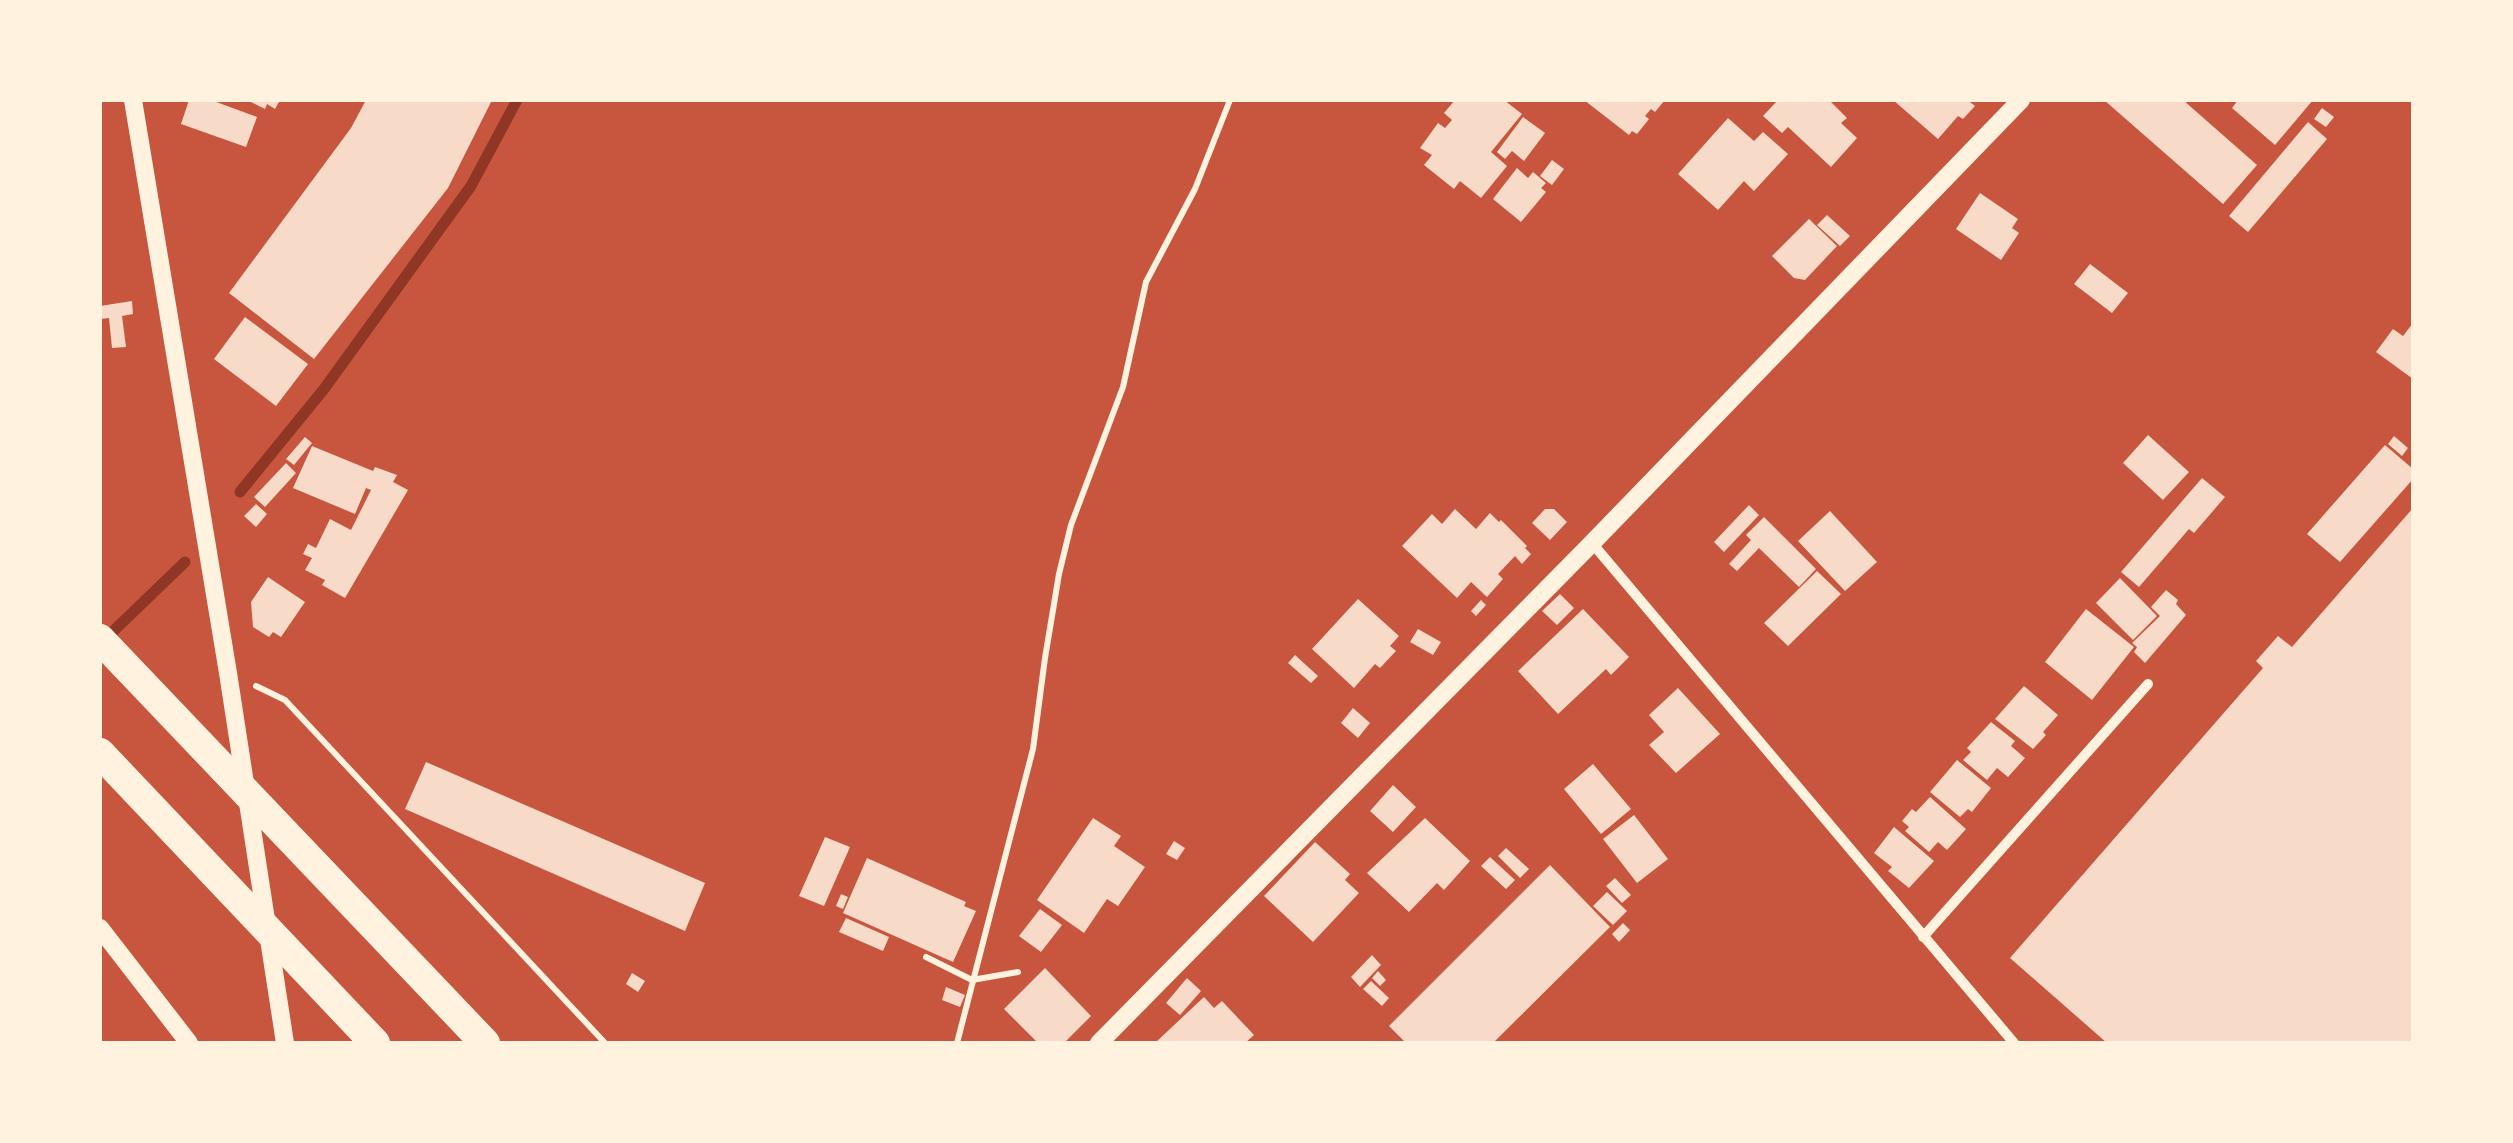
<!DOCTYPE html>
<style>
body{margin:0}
#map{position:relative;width:2513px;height:1143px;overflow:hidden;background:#c8553d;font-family:"Alegreya Sans",sans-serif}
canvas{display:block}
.frame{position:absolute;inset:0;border:102px solid #fff3e0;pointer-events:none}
</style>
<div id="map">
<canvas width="2513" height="1143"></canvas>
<div class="frame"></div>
</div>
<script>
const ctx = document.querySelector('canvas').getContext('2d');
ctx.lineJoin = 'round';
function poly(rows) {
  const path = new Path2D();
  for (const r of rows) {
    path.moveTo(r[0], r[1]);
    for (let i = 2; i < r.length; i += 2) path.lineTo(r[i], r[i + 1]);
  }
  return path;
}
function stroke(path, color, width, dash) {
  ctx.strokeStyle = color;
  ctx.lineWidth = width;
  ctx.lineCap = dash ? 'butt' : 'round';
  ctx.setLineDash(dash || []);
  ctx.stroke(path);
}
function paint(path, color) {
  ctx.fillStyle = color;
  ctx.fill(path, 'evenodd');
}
stroke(poly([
 [240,492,324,389,471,186,517,100],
 [103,641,185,562]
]), '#8f3625', 11);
paint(poly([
 [189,100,211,100,257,117,246,147,181,124],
 [247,100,280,100,275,109,267,104,265,109],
 [366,100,492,100,448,188,314,359,229,293,351,128],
 [1455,100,1504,100,1522,114,1491,152,1507,166,1481,198,1460,181,1454,189,1424,165,1432,155,1420,148,1438,123,1445,128,1452,120,1444,113],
 [1584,100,1665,100,1655,112,1651,109,1645,116,1649,119,1637,134,1632,131,1629,135],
 [1778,100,1820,100,1823,102,1829,100,1847,118,1841,123,1857,138,1831,167,1788,127,1782,133,1763,116],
 [1893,100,1972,100,1970,102,1975,106,1963,119,1958,116,1938,139],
 [2104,100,2183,100,2257,165,2223,204],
 [2238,100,2313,100,2275,145,2232,108],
 [2322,108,2334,117,2326,127,2314,119],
 [1523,117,1545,133,1524,161,1512,151,1505,159,1497,152],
 [1728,118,1754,141,1763,132,1788,154,1754,191,1744,181,1718,210,1678,174],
 [2308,122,2327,139,2248,232,2229,216],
 [1552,160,1564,169,1552,185,1540,176],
 [1517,168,1528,178,1533,172,1546,183,1541,188,1546,192,1521,222,1493,199],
 [1980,193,2018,219,2012,228,2019,233,2001,260,1956,229],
 [1827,215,1850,236,1840,246,1817,225],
 [1809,219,1837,246,1805,280,1794,278,1772,256],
 [2090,264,2128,293,2112,313,2074,284],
 [132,301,133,314,122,316,126,347,112,348,109,318,100,319,100,306],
 [245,317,308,364,276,406,214,359],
 [2413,323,2413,379,2376,352,2393,329,2403,336],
 [2148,435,2189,472,2163,500,2123,463],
 [2394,436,2408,448,2402,456,2388,444],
 [305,437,312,443,294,465,286,459],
 [2385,445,2413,469,2413,479,2340,562,2307,534],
 [312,446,373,471,375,467,397,475,393,482,408,490,345,598,322,585,325,580,305,570,312,558,303,554,308,544,316,548,330,519,351,530,371,490,366,488,355,514,293,488],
 [286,463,296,473,265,507,254,497],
 [2202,478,2225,497,2194,533,2189,529,2139,587,2121,572],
 [256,504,267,514,256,527,244,516],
 [1749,505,1759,515,1724,552,1714,542],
 [2413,508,2413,1043,2107,1043,2010,958,2263,668,2256,661,2278,636,2292,647],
 [1455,509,1476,529,1490,513,1499,522,1501,520,1527,546,1525,548,1531,554,1522,564,1515,556,1498,574,1503,579,1487,597,1471,582,1457,598,1402,546,1432,514,1442,524],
 [1545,509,1554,509,1567,522,1550,540,1532,523],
 [1830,511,1877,562,1845,591,1798,541],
 [1764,517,1816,569,1799,587,1759,548,1737,571,1729,564,1751,540,1746,535],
 [1817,571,1841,594,1788,646,1764,623],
 [268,577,305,602,281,637,273,632,269,637,253,627,251,602],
 [2120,578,2157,616,2133,640,2096,603],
 [2166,590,2178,600,2176,604,2186,615,2145,663,2134,652,2137,647,2132,643,2160,616,2151,607],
 [1560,594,1574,608,1557,625,1542,611],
 [1358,599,1399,636,1390,646,1396,651,1380,668,1375,664,1354,688,1312,649],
 [1481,600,1486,605,1476,616,1471,611],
 [1583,609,1629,657,1611,675,1606,669,1558,714,1518,671],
 [2086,609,2134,647,2092,700,2045,662],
 [1418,629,1441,642,1433,655,1410,642],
 [1295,655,1318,676,1311,683,1288,663],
 [2024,686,2058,715,2043,732,2046,735,2033,749,1995,719],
 [1678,688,1720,734,1676,773,1649,745,1664,732,1649,715],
 [1353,708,1370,723,1358,738,1341,723],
 [1991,722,2015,741,2011,746,2025,758,2008,777,1997,768,1987,780,1963,760,1971,752,1967,748],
 [1957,760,1991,788,1972,812,1968,809,1960,817,1930,792],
 [426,762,705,883,685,931,405,809],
 [1593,764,1631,809,1601,834,1564,789],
 [1393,785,1416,807,1393,832,1370,811],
 [1930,797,1966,829,1947,850,1938,842,1929,852,1905,831,1909,827,1902,821,1912,809,1916,812],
 [1634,815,1668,859,1637,883,1603,839],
 [1093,818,1121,836,1114,846,1145,867,1118,906,1107,899,1084,933,1037,900],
 [1425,818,1470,861,1444,890,1437,883,1409,912,1367,873],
 [1894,827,1934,861,1909,888,1888,871,1892,867,1874,853],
 [825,837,850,847,824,906,799,896],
 [1174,841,1185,848,1177,860,1166,854],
 [1315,842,1350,874,1345,880,1359,893,1313,942,1264,896],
 [1506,848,1529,869,1520,878,1498,856],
 [1490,857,1515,880,1506,889,1481,866],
 [867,858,966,902,964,906,976,911,953,962,843,913],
 [1550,865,1610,927,1493,1043,1406,1043,1389,1026],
 [1615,878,1631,895,1622,903,1606,886],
 [1607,892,1627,911,1613,925,1593,906],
 [841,894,848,897,843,909,836,906],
 [1040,909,1062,925,1041,952,1019,936],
 [846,918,889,937,883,951,839,932],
 [1623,923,1630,930,1619,942,1612,934],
 [1372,955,1381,965,1360,987,1351,977],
 [1045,968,1091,1016,1064,1043,1038,1043,1004,1009],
 [1378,971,1386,980,1380,986,1372,978],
 [632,973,645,981,638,992,626,984],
 [1187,978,1201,991,1180,1015,1166,1003],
 [1371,981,1389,998,1382,1006,1363,989],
 [946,987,965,995,960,1007,942,1000],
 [1204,997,1214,1008,1222,1001,1254,1035,1245,1043,1155,1043]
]), '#f7dbc8');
stroke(poly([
 [256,686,285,700,605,1043],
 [926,957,972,980,1018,972],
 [957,1043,1033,749,1045,658,1059,574,1071,525,1123,387,1146,282,1195,189,1230,100]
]), '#fff3e0', 6);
stroke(poly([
 [1592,543,2014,1043],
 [1923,937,2148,684]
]), '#fff3e0', 10);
stroke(poly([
 [133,100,228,673,285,1043],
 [100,928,189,1043],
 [1099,1043,1592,543,2021,100]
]), '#fff3e0', 18);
stroke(poly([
 [100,639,485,1043],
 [100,753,375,1043]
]), '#fff3e0', 30);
</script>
